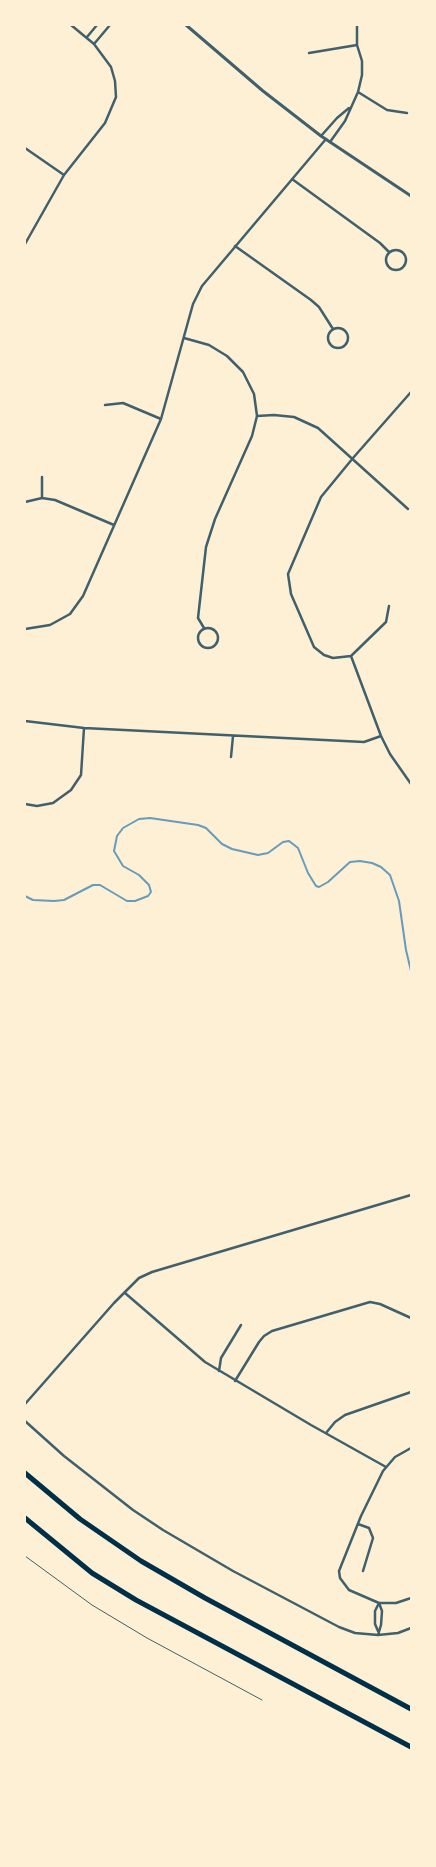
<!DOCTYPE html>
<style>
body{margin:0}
#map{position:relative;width:436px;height:1867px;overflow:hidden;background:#fdf0d5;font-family:Georgia,serif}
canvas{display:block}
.frame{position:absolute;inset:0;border:26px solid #fdf0d5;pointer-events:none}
</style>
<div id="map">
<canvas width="436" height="1867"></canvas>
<div class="frame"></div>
</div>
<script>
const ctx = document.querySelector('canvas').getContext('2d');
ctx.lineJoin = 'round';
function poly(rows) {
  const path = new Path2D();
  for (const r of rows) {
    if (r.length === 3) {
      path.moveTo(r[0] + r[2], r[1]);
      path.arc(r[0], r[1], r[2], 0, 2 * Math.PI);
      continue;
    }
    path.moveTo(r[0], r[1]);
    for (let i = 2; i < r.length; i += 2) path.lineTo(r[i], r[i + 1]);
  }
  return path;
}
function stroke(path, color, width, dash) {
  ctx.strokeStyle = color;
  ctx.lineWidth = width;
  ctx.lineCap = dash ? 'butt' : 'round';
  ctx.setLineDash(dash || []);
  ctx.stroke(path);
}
stroke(poly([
 [25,896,33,900,54,901,64,900,93,885,100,885,127,901,135,901,148,896,151,892,149,885,139,875,123,866,114,851,117,836,123,828,139,819,150,818,198,825,206,828,222,844,232,849,258,855,268,853,283,842,289,841,298,848,308,873,316,886,319,887,328,882,350,862,360,861,372,863,381,867,390,875,399,901,406,950,411,971]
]), '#669bbc', 2);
stroke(poly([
 [25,1556,92,1605,147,1638,262,1700]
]), '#3f606c', 1);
stroke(poly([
 [87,37,97,25],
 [94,44,110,25],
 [309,53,357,45],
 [358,92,387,110,407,113],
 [321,136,337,118,349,108],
 [330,142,345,121,358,92,362,75,362,61,357,45,357,25],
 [25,148,64,175],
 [292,179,380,243,389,252],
 [25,244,64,175,105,123,116,97,115,81,111,67,94,44,71,25],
 [235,246,311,300,319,307,333,329],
 [396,260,10],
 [338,338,10],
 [184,338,209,345,227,356,243,372,254,394,257,416,252,436,215,519,206,547,198,618,204,628],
 [105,405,123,403,161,419],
 [257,416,274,415,294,417,318,428,408,509],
 [42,477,42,498],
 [25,502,42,498,55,500,114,525],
 [389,606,386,622,351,656,333,658,324,655,314,647,291,594,288,574,321,497,353,458,411,392],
 [208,638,10],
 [25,629,50,625,70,614,83,596,161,419,193,304,202,286,326,139],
 [351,656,381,736,390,754,411,784],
 [25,721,84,728,364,742,381,736],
 [231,757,233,736],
 [25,804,37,806,53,803,71,790,81,775,84,728],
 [125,1293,205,1362,311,1425,386,1467],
 [219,1371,221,1358,241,1325],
 [235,1381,259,1342,264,1336,272,1331,370,1302,380,1304,411,1318],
 [25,1404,114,1303,139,1278,152,1272,411,1195],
 [25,1421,64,1456,133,1510,163,1530,233,1571,339,1627,355,1633,378,1635,398,1633,411,1628],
 [326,1433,335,1422,345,1415,411,1392],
 [358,1524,369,1528,373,1538,363,1571],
 [378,1631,375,1624,375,1611,379,1603,349,1590,340,1578,339,1571,361,1516,383,1471,395,1457,411,1448],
 [378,1635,381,1625,382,1611,379,1603,396,1603,411,1598]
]), '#3f606c', 2.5);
stroke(poly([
 [186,25,263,91,321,136,411,196]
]), '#3f606c', 3);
stroke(poly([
 [25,1473,80,1519,141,1561,205,1598,411,1709],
 [25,1518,92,1573,136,1600,411,1747]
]), '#003049', 5);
</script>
